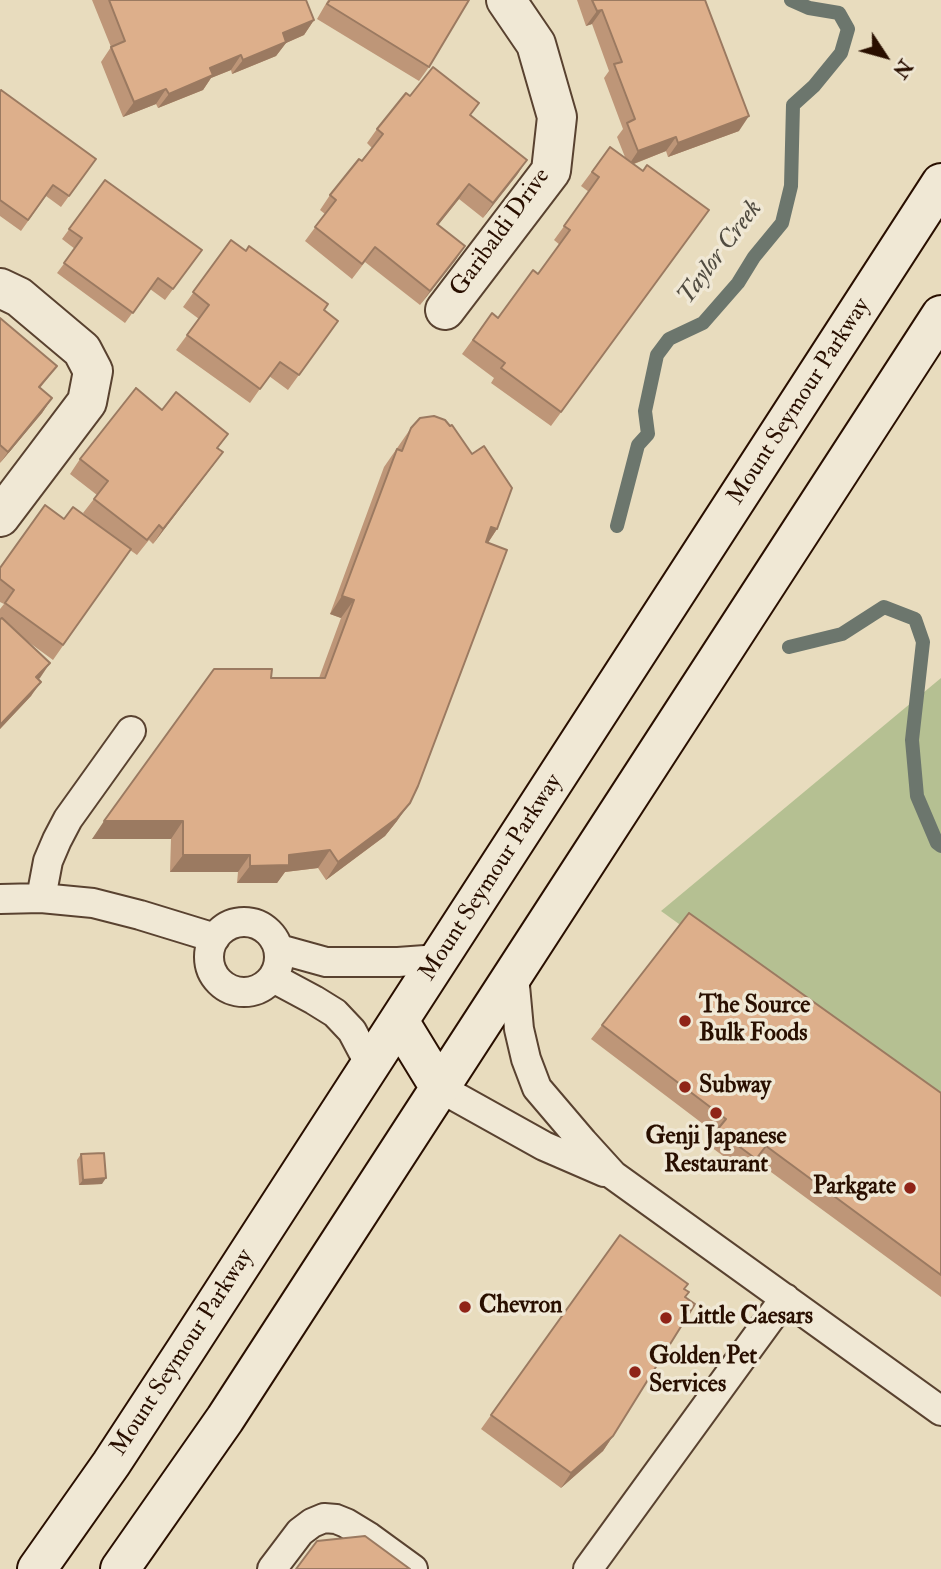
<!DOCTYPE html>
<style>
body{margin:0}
#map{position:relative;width:941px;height:1569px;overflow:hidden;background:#e8dcbe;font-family:"IM FELL Double Pica",serif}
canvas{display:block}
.north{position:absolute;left:850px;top:21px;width:70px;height:70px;-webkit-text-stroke:5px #f0e8d5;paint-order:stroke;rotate:126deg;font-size:19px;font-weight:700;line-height:28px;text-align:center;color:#290f00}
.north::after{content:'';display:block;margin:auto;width:24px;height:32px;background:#290f00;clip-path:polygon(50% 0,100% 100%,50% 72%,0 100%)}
</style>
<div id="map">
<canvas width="941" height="1569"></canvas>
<div class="north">N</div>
</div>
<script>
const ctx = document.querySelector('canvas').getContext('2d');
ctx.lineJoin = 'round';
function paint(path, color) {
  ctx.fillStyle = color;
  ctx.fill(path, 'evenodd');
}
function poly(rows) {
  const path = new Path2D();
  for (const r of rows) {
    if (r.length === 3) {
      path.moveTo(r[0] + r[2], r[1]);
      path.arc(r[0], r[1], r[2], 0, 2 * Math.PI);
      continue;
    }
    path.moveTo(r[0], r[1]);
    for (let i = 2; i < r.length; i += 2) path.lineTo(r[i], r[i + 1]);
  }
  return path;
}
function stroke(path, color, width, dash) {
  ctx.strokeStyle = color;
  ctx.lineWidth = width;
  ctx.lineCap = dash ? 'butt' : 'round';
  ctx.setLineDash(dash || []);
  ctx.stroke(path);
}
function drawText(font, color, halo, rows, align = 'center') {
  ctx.font = font + ' "IM FELL Double Pica",serif';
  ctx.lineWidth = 7;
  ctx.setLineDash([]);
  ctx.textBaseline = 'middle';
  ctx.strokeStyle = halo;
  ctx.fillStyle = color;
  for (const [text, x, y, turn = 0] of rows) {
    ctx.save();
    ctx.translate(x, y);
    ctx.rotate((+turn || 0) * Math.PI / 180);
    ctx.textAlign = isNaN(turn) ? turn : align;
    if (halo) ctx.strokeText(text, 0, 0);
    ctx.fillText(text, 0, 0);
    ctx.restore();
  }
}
paint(poly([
 [941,678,941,1113,661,911]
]), '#b5c092');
stroke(poly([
 [617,526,638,445,648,434,645,411,657,355,669,339,703,323,738,283,754,257,782,223,791,186,793,105,814,86,841,53,848,29,839,13,809,8,791,0],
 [789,647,842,634,884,607,915,619,923,642,912,740,917,796,937,843,941,846]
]), '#6c766d', 14);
const service = poly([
 [41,898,48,861,57,840,68,819,131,731],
 [0,899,41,898,93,903,140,915,215,938],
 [244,957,35],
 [279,949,326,962,398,962,439,959],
 [514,975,519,1029,526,1059,537,1088,583,1142,613,1175,941,1411],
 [273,978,314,1000,335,1013,352,1031,370,1065],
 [440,1088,544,1146,604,1172],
 [272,1569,300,1532,312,1523,324,1518,336,1519,346,1523,369,1537,413,1569],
 [588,1569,785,1298]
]);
const minor = poly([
 [0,288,19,297,82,350,93,371,87,402,0,517],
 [445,310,551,171,557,117,536,44,506,0]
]);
const secondary = poly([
 [399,1021,440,1088],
 [37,1569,111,1464,185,1351,941,183],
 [120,1569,225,1419,941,315]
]);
stroke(service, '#594230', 32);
stroke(minor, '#594230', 42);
stroke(secondary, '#290f00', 42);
stroke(service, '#f0e8d5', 28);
stroke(minor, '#f0e8d5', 38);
stroke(secondary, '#f0e8d5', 38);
paint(poly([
 [92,0,306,0,314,20,304,35,286,43,276,56,232,74,231,70,211,78,203,90,158,108,156,104,123,117,101,62,111,47],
 [328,0,469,0,429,67,419,81,317,19],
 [577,0,705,0,739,131,668,157,666,151,634,164,643,171,709,210,551,426,491,383,494,378,462,354,492,313,498,318,538,274,560,245,554,240,589,192,581,186,610,147,625,157,617,137,623,129,604,78,609,71,592,24,586,26],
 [0,92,96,159,61,207,46,196,21,231,0,216],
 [410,96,471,115,527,160,483,218,459,199,438,225,465,246,420,305,365,262,352,279,305,241,325,214,320,210,330,195,372,148,367,143,377,129],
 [105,180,202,250,165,300,150,289,125,323,57,273,75,249,62,239],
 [231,240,338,321,288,390,269,376,250,403,176,350,199,319,183,307],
 [0,318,57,366,40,388,52,398,42,413,0,463],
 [162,410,228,434,218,448,223,452,153,544,149,540,137,555,130,550,53,660,23,638,39,679,31,696,0,729,0,609,4,604,0,602,0,568,64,519,98,525,83,513,97,495,70,474,80,459],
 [411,428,497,529,488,543,397,821,385,836,326,880,318,868,285,872,277,883,237,883,238,872,170,872,171,839,92,839,271,678,319,678,341,618,330,614,384,467],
 [602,1025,941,1093,941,1297,756,1161,746,1173,707,1144,715,1133,591,1039],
 [81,1154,102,1184,79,1185,77,1160],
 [620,1235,684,1289,685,1297,613,1436,603,1451,561,1488,481,1429]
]), '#be9678');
paint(poly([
 [602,10,592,24,586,26,597,11],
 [314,20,304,35,286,43,276,56,232,74,243,60,283,33],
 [241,55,231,70,211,78,203,90,158,108,169,94,210,68],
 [166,89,156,104,123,117,134,102],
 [749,116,739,131,668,157,678,143],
 [676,137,666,151,628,166,638,151],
 [527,160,517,175,483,218,493,203],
 [469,184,459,199,427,239,437,224],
 [465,246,455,261,420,305,430,291],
 [52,398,42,413,0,463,8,452],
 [223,452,212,467,153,544,163,529],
 [491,527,497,529,485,547],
 [342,596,354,600,341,618,330,614],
 [50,663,40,678,26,691,36,677],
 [41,682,31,696,0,729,0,725],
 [410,803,397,821,385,836,326,880,338,862],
 [104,821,183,821,171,839,92,839],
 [330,850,318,868,285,872,277,883,237,883,250,866,289,855],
 [183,855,250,855,238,872,170,872],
 [106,1178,102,1184,79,1185,83,1180],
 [613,1436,603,1451,561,1488,571,1473]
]), '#9b7a61');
const building = poly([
 [109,0,306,0,314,20,283,33,286,42,243,60,241,55,210,68,213,75,169,94,166,89,134,102,111,47,125,41,109,0],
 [330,0,469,0,429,67,327,4,330,0],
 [592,0,705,0,749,116,678,143,676,137,638,151,627,123,635,119,614,64,622,62,602,10,597,11,592,0],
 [433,67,479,103,470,115,527,160,493,203,469,184,437,224,465,246,430,291,375,247,362,264,315,227,336,200,330,195,359,159,362,161,383,134,377,129,406,93,410,96,433,67],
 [1,90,96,159,69,196,53,185,28,220,0,200,0,92,1,90],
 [610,147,643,171,647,165,709,210,561,412,501,368,505,363,473,340,492,313,498,318,533,270,538,274,570,230,564,226,599,177,592,172,610,147],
 [105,180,202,250,173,289,158,278,133,313,64,263,82,238,69,229,105,180],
 [231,240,246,251,249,246,328,304,324,310,338,321,299,375,280,362,260,389,187,335,209,305,193,292,231,240],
 [0,318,57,366,39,387,52,398,8,452,0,445,0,318],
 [136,388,162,410,176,392,228,434,217,448,223,452,163,529,159,525,147,540,94,499,108,481,80,459,136,388],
 [434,416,445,420,450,426,452,425,472,454,484,446,512,488,497,529,491,527,486,542,507,550,418,786,410,803,397,818,338,862,330,850,289,855,289,865,250,866,250,855,183,855,183,821,104,821,214,669,272,669,271,678,325,678,354,600,342,596,397,449,402,451,411,428,420,418,434,416],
 [45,505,64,519,73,507,131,549,63,645,5,603,14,590,0,579,0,568,45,505],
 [2,618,50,663,36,677,41,682,0,725,0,619,2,618],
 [689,913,941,1093,941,1275,766,1146,756,1159,717,1130,726,1119,602,1025,689,913],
 [104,1153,106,1178,83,1180,81,1154,104,1153],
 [620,1235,688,1284,684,1289,689,1292,685,1297,695,1304,613,1436,571,1473,491,1415,620,1235],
 [365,1536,410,1569,296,1569,317,1541,365,1536]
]);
paint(building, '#ddaf8b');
stroke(building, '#9b7a61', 2);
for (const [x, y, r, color] of [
 [685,1021,7,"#8f2418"],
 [685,1087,7,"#8f2418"],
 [716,1113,7,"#8f2418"],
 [910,1188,7,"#8f2418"],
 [465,1307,7,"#8f2418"],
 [666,1318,7,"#8f2418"],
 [635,1372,7,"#8f2418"]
]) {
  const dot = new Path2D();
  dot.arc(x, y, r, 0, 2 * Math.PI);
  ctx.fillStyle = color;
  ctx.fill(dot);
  stroke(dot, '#f0e8d5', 2.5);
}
drawText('24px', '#290f00', '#f0e8d5', [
 ["Garibaldi Drive",501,233,-54],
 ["Mount Seymour Parkway",800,402,-57],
 ["Mount Seymour Parkway",492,878,-57],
 ["Mount Seymour Parkway",183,1353,-57]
]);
drawText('bold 24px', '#290f00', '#f0e8d5', [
 ["The Source",699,1007],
 ["Bulk Foods",699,1035],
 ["Subway",699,1087],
 ["Genji Japanese",716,1138,"center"],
 ["Restaurant",716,1166,"center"],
 ["Parkgate",896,1188,"right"],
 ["Chevron",479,1307],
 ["Little Caesars",680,1318],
 ["Golden Pet",649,1358],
 ["Services",649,1386]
], 'left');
drawText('italic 26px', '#504b40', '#f0e8d5', [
 ["Taylor Creek",721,253,-53]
]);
</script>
